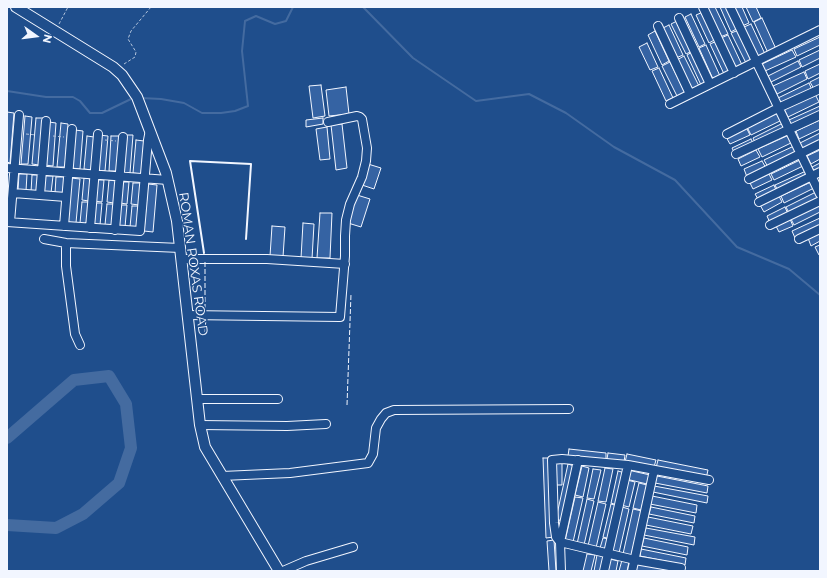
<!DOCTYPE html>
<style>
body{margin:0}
#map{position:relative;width:827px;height:578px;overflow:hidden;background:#1f4e8c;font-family:Montserrat,sans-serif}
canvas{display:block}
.frame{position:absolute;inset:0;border:8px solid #f2f6ff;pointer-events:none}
.north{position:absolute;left:16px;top:16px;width:40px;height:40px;-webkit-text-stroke:3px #1f4e8c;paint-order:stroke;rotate:104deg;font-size:11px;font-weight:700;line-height:16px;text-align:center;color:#f2f6ff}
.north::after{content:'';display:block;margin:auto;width:14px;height:18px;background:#f2f6ff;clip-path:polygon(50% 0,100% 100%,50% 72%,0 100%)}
</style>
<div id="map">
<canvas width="827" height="578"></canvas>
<div class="frame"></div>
<div class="north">N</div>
</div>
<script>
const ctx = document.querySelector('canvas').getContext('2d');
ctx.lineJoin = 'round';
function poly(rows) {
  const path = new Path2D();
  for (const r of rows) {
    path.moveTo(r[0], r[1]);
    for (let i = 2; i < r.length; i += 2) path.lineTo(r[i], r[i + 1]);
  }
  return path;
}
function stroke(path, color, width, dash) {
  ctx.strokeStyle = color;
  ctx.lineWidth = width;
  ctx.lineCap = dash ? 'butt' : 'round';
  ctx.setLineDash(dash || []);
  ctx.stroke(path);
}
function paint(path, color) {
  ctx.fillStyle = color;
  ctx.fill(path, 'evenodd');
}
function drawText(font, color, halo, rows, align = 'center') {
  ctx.font = font + ' Montserrat,sans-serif';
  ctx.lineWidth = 3;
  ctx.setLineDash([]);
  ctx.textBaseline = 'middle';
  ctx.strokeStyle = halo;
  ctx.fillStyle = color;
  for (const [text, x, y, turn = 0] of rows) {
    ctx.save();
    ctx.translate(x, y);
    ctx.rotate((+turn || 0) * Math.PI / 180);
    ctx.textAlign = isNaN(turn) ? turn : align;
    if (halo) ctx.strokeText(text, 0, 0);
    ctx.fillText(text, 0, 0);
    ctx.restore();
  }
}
stroke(poly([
 [363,7,413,58,476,101,529,94,566,113,614,147,675,180,737,247,789,269,820,295],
 [7,91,46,97,73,97,80,101,90,113,102,113,131,99],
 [141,98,161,99,184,103,202,113,221,113,235,111,248,106,242,51,245,21,256,16,275,24,286,21,293,7]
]), '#446ba0', 2);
stroke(poly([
 [7,438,74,380,109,376,126,404,131,448,119,483,83,514,56,528,7,525]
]), '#446ba0', 12);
const building = poly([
 [706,7,715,7,728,34,720,37,706,7],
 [720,7,728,7,738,28,731,32,720,7],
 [733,7,742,7,749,23,742,26,733,7],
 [746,7,756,7,761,18,753,22,746,7],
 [703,12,716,39,709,43,696,15,703,12],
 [691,14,705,44,699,47,685,17,691,14],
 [762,18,776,49,768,53,754,22,762,18],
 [679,20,694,50,686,54,671,24,679,20],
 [751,24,765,54,758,58,744,27,751,24],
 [669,25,683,55,676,58,661,29,669,25],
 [739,30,753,59,746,63,731,33,739,30],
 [655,31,669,61,662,65,648,35,655,31],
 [728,35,742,65,736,68,721,38,728,35],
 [820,37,820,45,797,56,794,49,820,37],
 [717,41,731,71,724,74,710,44,717,41],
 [647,43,658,67,650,70,639,47,647,43],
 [706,45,720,76,713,79,699,48,706,45],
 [792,50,796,57,765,71,762,64,792,50],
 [820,50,820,58,802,67,799,60,820,50],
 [694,51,708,82,701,85,687,55,694,51],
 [684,56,699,86,691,90,677,60,684,56],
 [798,61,801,67,771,82,768,76,798,61],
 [670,62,685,93,677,96,662,66,670,62],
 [820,64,820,73,808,79,805,71,820,64],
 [659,68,673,98,666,101,652,71,659,68],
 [804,72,807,79,777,94,773,86,804,72],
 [820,77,820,86,814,89,810,82,820,77],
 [809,83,812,90,782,104,778,98,809,83],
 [321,85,325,116,313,118,309,86,321,85],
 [346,87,349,114,329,116,326,90,346,87],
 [815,94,819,102,788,117,784,109,815,94],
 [820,106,820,114,792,127,789,120,820,106],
 [7,112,14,113,10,163,7,162,7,112],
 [778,112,782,120,751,135,747,127,778,112],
 [25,116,32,117,28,164,21,164,25,116],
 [36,118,43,118,39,165,32,164,36,118],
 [323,118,323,124,306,127,306,120,323,118],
 [820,120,820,129,799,139,796,131,820,120],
 [49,122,56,123,53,166,45,165,49,122],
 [61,123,68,124,65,167,57,167,61,123],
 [783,123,786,129,756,144,753,138,783,123],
 [342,124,347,168,336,170,331,125,342,124],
 [327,127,330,159,320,160,316,129,327,127],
 [746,127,750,135,730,144,726,137,746,127],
 [75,130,83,131,80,169,72,168,75,130],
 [820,133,820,142,803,150,800,143,820,133],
 [99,135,108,136,105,171,97,170,99,135],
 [125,135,133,135,130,173,122,173,125,135],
 [789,135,793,142,762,157,758,149,789,135],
 [87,136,94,137,92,170,84,169,87,136],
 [111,136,120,136,117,171,109,171,111,136],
 [751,139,754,145,735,154,732,148,751,139],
 [136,140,144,141,141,174,133,173,136,140],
 [794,146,797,153,768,167,764,160,794,146],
 [756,150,760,157,741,166,738,159,756,150],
 [820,150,820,159,811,164,807,156,820,150],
 [800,160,803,166,774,180,771,174,800,160],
 [762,161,766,168,747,177,744,169,762,161],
 [820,163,820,171,815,173,812,167,820,163],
 [368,164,381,168,374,189,362,185,368,164],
 [806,171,808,176,778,191,775,185,806,171],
 [19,174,27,174,26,191,18,191,19,174],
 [769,174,772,180,753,189,750,183,769,174],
 [32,175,40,175,38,192,31,192,32,175],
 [44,176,53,176,51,193,42,192,44,176],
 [56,177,64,177,63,194,55,193,56,177],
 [71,178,80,179,76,223,67,222,71,178],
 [84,178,91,179,89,201,82,200,84,178],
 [96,180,104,180,102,202,94,201,96,180],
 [109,180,116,181,114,203,107,202,109,180],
 [121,182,129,182,127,204,120,203,121,182],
 [811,182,814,188,784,203,781,196,811,182],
 [133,183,141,183,139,205,131,204,133,183],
 [148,184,157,185,153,232,144,231,148,184],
 [774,185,776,190,758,199,755,194,774,185],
 [816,192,820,199,789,213,786,207,816,192],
 [357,195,370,199,361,227,348,223,357,195],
 [779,196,782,202,764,212,760,205,779,196],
 [82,202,89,202,88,224,80,223,82,202],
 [94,203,102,203,100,225,93,224,94,203],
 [107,204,114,204,113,226,105,225,107,204],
 [120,205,127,205,125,227,118,226,120,205],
 [820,205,820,212,794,225,791,219,820,205],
 [132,206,139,206,137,228,130,227,132,206],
 [785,207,788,214,770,223,767,216,785,207],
 [320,213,332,213,330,258,317,258,320,213],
 [820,218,820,226,795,238,792,231,820,218],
 [790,219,793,226,779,232,776,226,790,219],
 [303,223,314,224,312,259,301,258,303,223],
 [272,226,285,227,283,257,270,256,272,226],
 [820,232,820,241,811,246,808,238,820,232],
 [820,245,820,254,819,255,815,247,820,245],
 [569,449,606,453,606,461,568,456,569,449],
 [608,453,625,455,624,462,607,459,608,453],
 [627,454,656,460,654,467,625,462,627,454],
 [543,458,551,458,554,537,546,538,543,458],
 [658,460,708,470,706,479,656,468,658,460],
 [555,463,562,463,562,485,555,485,555,463],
 [568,464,574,466,562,521,556,519,568,464],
 [582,466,589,468,583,497,575,495,582,466],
 [605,468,613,469,606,502,598,501,605,468],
 [593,469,601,470,594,499,587,498,593,469],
 [628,470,650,475,647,484,626,479,628,470],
 [618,471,625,473,617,505,611,503,618,471],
 [657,476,708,486,707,493,655,483,657,476],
 [627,480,635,482,629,507,621,505,627,480],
 [639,483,647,485,641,510,633,508,639,483],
 [654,486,708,496,707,503,653,492,654,486],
 [652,496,697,505,696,513,650,504,652,496],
 [575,497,583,498,573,542,565,541,575,497],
 [587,499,594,501,584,545,577,544,587,499],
 [598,502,606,504,596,548,588,546,598,502],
 [611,504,618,506,610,539,603,537,611,504],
 [622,507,629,509,619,553,612,551,622,507],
 [651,507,695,516,694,523,649,514,651,507],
 [633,509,642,511,631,556,623,554,633,509],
 [648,517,693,526,691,534,646,525,648,517],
 [646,528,695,537,694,545,644,535,646,528],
 [603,538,610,539,607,550,600,548,603,538],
 [644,538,688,547,687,555,642,546,644,538],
 [554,540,556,571,549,571,547,541,554,540],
 [641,549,686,558,685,565,640,556,641,549],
 [587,554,595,555,591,571,583,571,587,554],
 [597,555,606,557,603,571,594,571,597,555],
 [610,559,618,561,616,571,608,571,610,559],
 [622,560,629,562,627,571,619,571,622,560],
 [637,563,676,571,635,571,637,563]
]);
paint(building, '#3563a3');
stroke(building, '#f2f6ff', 1);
const minor = poly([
 [703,7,734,73],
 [730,7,820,194],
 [679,18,710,84],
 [658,26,690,94],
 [670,104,820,30],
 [727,134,778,108,820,89],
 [736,154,820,115],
 [7,168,168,180],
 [749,179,820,144],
 [13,193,66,197],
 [40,195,46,121],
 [759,202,820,172],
 [7,222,140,231,148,140,150,130],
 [10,222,19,115],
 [770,225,820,201],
 [64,226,72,129],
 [90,228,98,134],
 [115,230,123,137],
 [44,239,66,243,180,248],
 [799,239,820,229],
 [66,243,66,266,75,334,80,345],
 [182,259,267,259,345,264],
 [187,315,340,317,345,256,345,236,346,220,350,204,362,177,366,161,367,148,362,119,360,117,357,116,328,122],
 [197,399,278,399],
 [200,425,287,426,326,424],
 [222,476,290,473,368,463,373,454,376,428,381,419,386,413,394,410,569,409],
 [681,568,635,560,560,542,556,537,554,523,552,460,562,459,628,465,709,480],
 [283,571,306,561,353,547],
 [561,571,560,542,578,460],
 [604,571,628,465],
 [632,571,654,470]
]);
const major = poly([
 [16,7,113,67,122,75,137,97,166,173,177,221,200,425,205,447,279,571]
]);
stroke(minor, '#f2f6ff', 10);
stroke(major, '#f2f6ff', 12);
stroke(poly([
 [59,24,68,7],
 [124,64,135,57,136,52,128,39,131,31,151,7],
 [26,134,36,135],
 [53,136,64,137],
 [105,140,116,141]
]), '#b3c4dc', 1, [3, 2]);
stroke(minor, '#1f4e8c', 8);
stroke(major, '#1f4e8c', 10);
stroke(poly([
 [205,262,205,312],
 [205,332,206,318],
 [347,405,351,294]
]), '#f2f6ff', 1, [5, 2]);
stroke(poly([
 [204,253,190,161,251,164,246,239]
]), '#f2f6ff', 2);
drawText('13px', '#f2f6ff', '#1f4e8c', [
 ["ROMAN ROXAS ROAD",193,264,82]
]);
</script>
